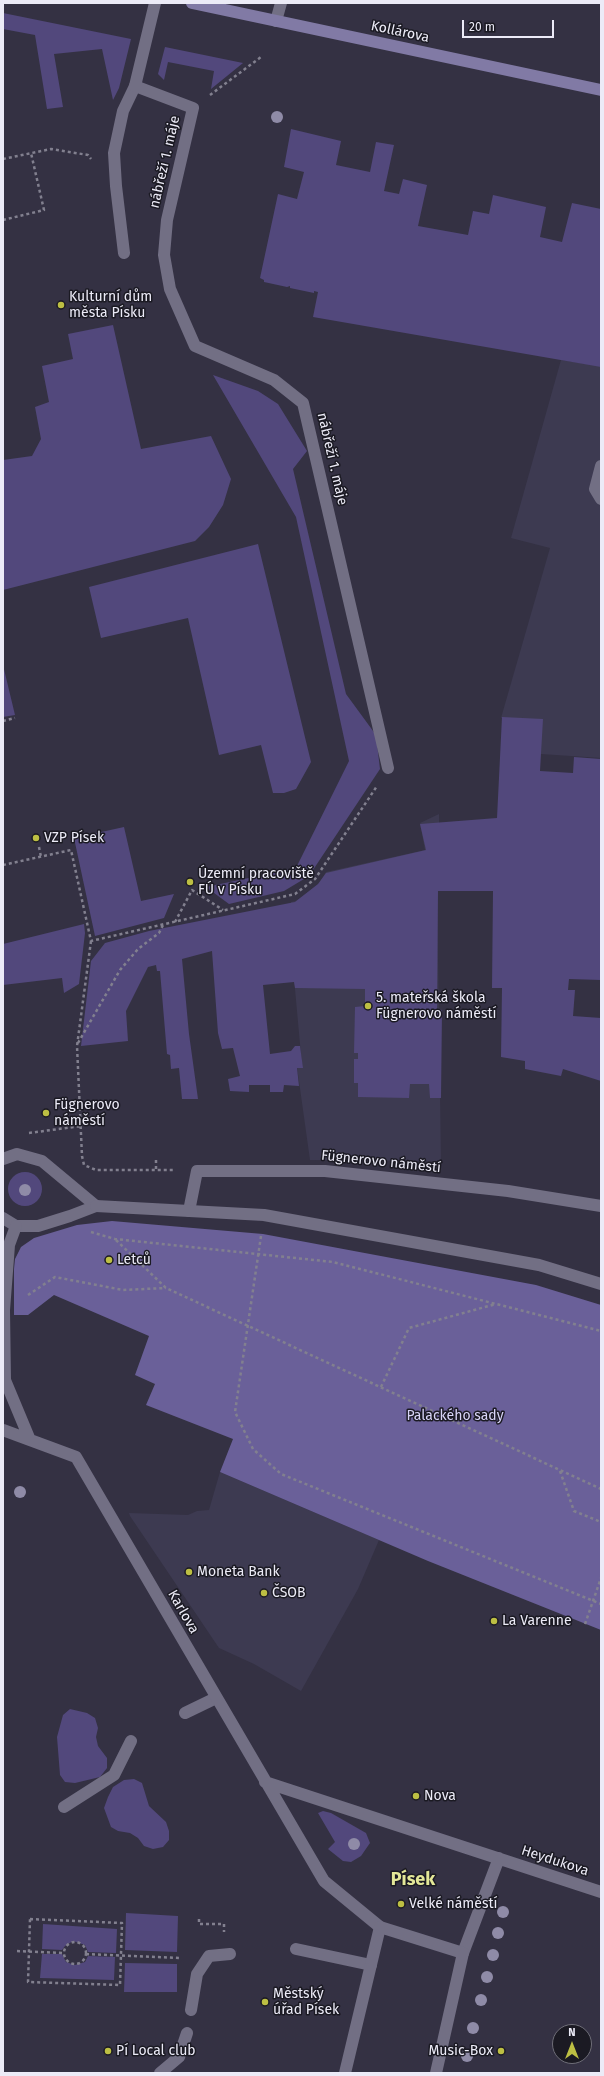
<!DOCTYPE html>
<meta charset="utf-8">
<style>
body{margin:0}
#map{position:relative;width:604px;height:2076px;overflow:hidden;background:#343143;font-family:"Fira Sans",sans-serif}
canvas{display:block}
.frame{position:absolute;inset:0;border:4px solid #ecebf7;pointer-events:none}
.north{position:absolute;left:552px;top:2024px;width:40px;height:40px;box-sizing:border-box;background:#1b1a23;border:1px solid #6f6e78;border-radius:50%;rotate:0deg;font-size:11px;font-weight:700;line-height:16px;text-align:center;color:#ecebf7}
.north::after{content:'';display:block;margin:auto;width:14px;height:18px;background:#bdbf43;clip-path:polygon(50% 0,100% 100%,50% 72%,0 100%)}
.scale{position:absolute;left:462px;top:20px;width:92px;height:18px;box-sizing:border-box;border:2px solid #ecebf7;border-top:0;padding-left:5px;font-size:12px;line-height:14px;white-space:nowrap;color:#ecebf7;-webkit-text-stroke:3px #1b1a23;paint-order:stroke}
</style>
<div id="map">
<canvas width="604" height="2076"></canvas>
<div class="frame"></div>
<div class="north">N</div>
<div class="scale">20 m</div>
</div>
<script>
const ctx = document.querySelector('canvas').getContext('2d');
ctx.lineJoin = 'round';
function paint(path, color) {
  ctx.fillStyle = color;
  ctx.fill(path, 'evenodd');
}
function poly(rows) {
  const path = new Path2D();
  for (const r of rows) {
    if (r.length === 3) {
      path.moveTo(r[0] + r[2], r[1]);
      path.arc(r[0], r[1], r[2], 0, 2 * Math.PI);
      continue;
    }
    path.moveTo(r[0], r[1]);
    for (let i = 2; i < r.length; i += 2) path.lineTo(r[i], r[i + 1]);
  }
  return path;
}
function stroke(path, color, width, dash) {
  ctx.strokeStyle = color;
  ctx.lineWidth = width;
  ctx.lineCap = dash ? 'butt' : 'round';
  ctx.setLineDash(dash || []);
  ctx.stroke(path);
}
function drawText(font, color, halo, rows, align = 'center') {
  ctx.font = font + ' "Fira Sans",sans-serif';
  ctx.lineWidth = 3;
  ctx.setLineDash([]);
  ctx.textBaseline = 'middle';
  ctx.strokeStyle = halo;
  ctx.fillStyle = color;
  for (const [text, x, y, turn = 0] of rows) {
    ctx.save();
    ctx.translate(x, y);
    ctx.rotate((+turn || 0) * Math.PI / 180);
    ctx.textAlign = isNaN(turn) ? turn : align;
    if (halo) ctx.strokeText(text, 0, 0);
    ctx.fillText(text, 0, 0);
    ctx.restore();
  }
}
paint(poly([
 [561,360,601,366,601,758,541,754,541,720,501,718,550,548,511,538],
 [439,814,440,891,437,891,441,1161,310,1160,297,1067,302,1066,291,945,291,902,296,901,319,884,326,872,425,850,420,823],
 [220,1472,379,1540,358,1589,301,1691,254,1664,219,1648,130,1516,129,1513,188,1515,197,1511,209,1510]
]), '#3d3a51');
paint(poly([
 [3,13,131,39,119,88,113,100,102,49,54,54,63,107,47,109,35,35,3,29],
 [165,47,243,63,211,89,214,71,168,62,164,80,158,74],
 [291,129,341,141,336,165,370,172,376,142,394,145,384,191,399,194,403,179,427,185,418,226,468,235,473,211,489,214,493,195,546,207,540,237,562,242,572,203,601,209,601,367,313,317,318,292,314,291,314,293,290,288,290,286,287,287,264,282,264,280,260,278,278,194,297,199,304,172,284,167],
 [113,325,141,449,211,436,231,479,223,505,209,527,195,541,3,590,3,460,32,456,41,439,35,407,49,402,42,366,73,359,68,334],
 [213,375,258,391,278,404,307,451,293,469,346,694,376,735,380,769,309,876,284,891,229,904,206,887,296,868,349,761,296,517],
 [258,544,311,762,296,789,284,793,273,793,261,745,219,755,188,618,101,638,89,587],
 [3,665,15,715,3,717],
 [502,717,543,719,540,771,573,773,574,757,601,759,601,980,569,979,568,990,575,990,573,1016,601,1018,601,1081,563,1069,561,1076,525,1069,525,1061,501,1057,502,988,492,988,493,891,438,891,437,1009,442,1010,441,1098,430,1098,429,1084,410,1084,409,1098,358,1097,358,1083,354,1083,354,1059,358,1059,358,1053,354,1053,355,1007,365,1006,365,989,295,988,294,982,263,985,270,1054,291,1051,295,1046,300,1046,303,1068,297,1068,299,1086,284,1085,283,1092,270,1092,270,1085,249,1085,249,1092,230,1091,228,1079,240,1076,233,1048,222,1049,218,1033,212,951,182,959,189,1034,198,1099,182,1099,179,1068,171,1069,170,1055,167,1054,160,971,157,971,156,965,148,967,126,1011,128,1041,81,1046,91,961,105,943,149,931,295,902,318,884,326,873,426,850,420,824,497,818],
 [124,827,141,901,174,894,164,918,95,936,74,838],
 [84,924,85,933,79,984,64,993,62,978,3,985,3,944],
 [25,1189,17],
 [70,1709,87,1713,95,1718,98,1728,96,1737,98,1746,107,1758,107,1768,100,1777,75,1783,65,1782,60,1775,57,1737,63,1715],
 [134,1779,142,1783,149,1806,166,1822,169,1831,169,1840,163,1847,153,1849,144,1846,138,1838,130,1833,118,1831,111,1827,104,1808,108,1797,113,1787,124,1780],
 [323,1811,331,1813,366,1833,370,1843,361,1856,351,1862,343,1861,328,1849,335,1842,318,1813],
 [126,1913,178,1916,177,1952,125,1950],
 [43,1924,117,1929,116,1953,88,1952,85,1945,73,1941,65,1946,62,1950,42,1949],
 [42,1954,62,1954,66,1962,75,1965,85,1962,88,1956,115,1957,114,1980,40,1978],
 [125,1963,177,1964,177,1992,124,1992]
]), '#52487c');
paint(poly([
 [112,1221,263,1234,536,1285,601,1305,601,1630,428,1561,220,1472,233,1439,146,1405,155,1384,135,1375,149,1336,54,1295,28,1315,14,1315,14,1269,15,1259,21,1247,34,1238,77,1225]
]), '#6a6099');
stroke(poly([
 [210,95,261,57],
 [3,159,51,149,88,155,91,159],
 [3,220,44,210,31,153],
 [3,721,15,718],
 [39,847,41,857],
 [3,865,71,850,91,941,295,894,315,879,377,786],
 [175,922,192,890,223,910],
 [91,941,77,1046,82,1156,84,1165,96,1170,174,1170],
 [78,1043,120,970,138,949,159,933,163,925],
 [29,1133,81,1126],
 [156,1160,156,1170],
 [91,1232,115,1239,333,1262,601,1331],
 [261,1236,235,1412,253,1449,281,1474,601,1604],
 [116,1240,166,1288,601,1489],
 [28,1295,55,1277,123,1290,166,1288],
 [381,1387,409,1328,496,1304],
 [560,1471,574,1511,601,1522],
 [585,1624,601,1578],
 [30,1919,122,1923,120,1985,28,1982,30,1919],
 [199,1919,199,1924,224,1924,224,1932],
 [75,1953,11],
 [17,1951,64,1953],
 [86,1954,181,1958]
]), '#82808f', 2.5, [3, 3]);
stroke(poly([
 [124,253,116,186,114,153,123,111,135,86],
 [601,466,595,489,601,499],
 [3,1159,17,1154,42,1161,96,1206,70,1216,38,1226,16,1226,3,1218],
 [185,1713,216,1698],
 [64,1807,114,1775,131,1741],
 [296,1949,371,1965],
 [191,2010,197,1974,209,1956,230,1954],
 [160,2073,179,2057,187,2033]
]), '#726f84', 12);
stroke(poly([
 [189,1211,197,1171,325,1171,508,1191,601,1206],
 [16,1226,9,1245,4,1310,5,1380,30,1440],
 [3,1430,76,1457,324,1881,380,1927],
 [265,1782,601,1892],
 [463,1953,499,1858]
]), '#726f84', 12);
stroke(poly([
 [155,3,135,86,193,108,167,220,164,255,170,289,195,346,274,380,303,403,388,768],
 [276,21,281,3],
 [96,1206,264,1215,539,1265,601,1284],
 [345,2073,380,1927,463,1953,436,2073]
]), '#726f84', 12);
stroke(poly([
 [192,3,601,90]
]), '#817aa5', 12);
ctx.fillStyle = '#8f8ba7';
for (const [x, y] of [
 [277,117],
 [25,1190],
 [20,1492],
 [354,1844],
 [503,1912],
 [498,1933],
 [493,1955],
 [487,1977],
 [481,2000],
 [473,2028],
 [467,2056]
]) {
  ctx.beginPath();
  ctx.arc(x, y, 6, 0, 2 * Math.PI);
  ctx.fill();
}
for (const [x, y, r, color] of [
 [61,305,4,"#bdbf43"],
 [36,838,4,"#bdbf43"],
 [190,882,4,"#bdbf43"],
 [368,1006,4,"#bdbf43"],
 [46,1113,4,"#bdbf43"],
 [109,1260,4,"#bdbf43"],
 [189,1572,4,"#bdbf43"],
 [264,1593,4,"#bdbf43"],
 [494,1621,4,"#bdbf43"],
 [416,1796,4,"#bdbf43"],
 [401,1904,4,"#bdbf43"],
 [265,2002,4,"#bdbf43"],
 [108,2051,4,"#bdbf43"],
 [501,2051,4,"#bdbf43"]
]) {
  const dot = new Path2D();
  dot.arc(x, y, r, 0, 2 * Math.PI);
  ctx.fillStyle = color;
  ctx.fill(dot);
  stroke(dot, '#1b1a23', 1.5);
}
drawText('14px', '#ecebf7', '#1b1a23', [
 ["Kollárova",400,32,12],
 ["nábřeží 1. máje",165,162,-77],
 ["nábřeží 1. máje",332,459,77],
 ["Fügnerovo náměstí",381,1162,6],
 ["Karlova",183,1612,60],
 ["Heydukova",555,1861,18]
]);
drawText('14px', '#ecebf7', '#1b1a23', [
 ["Kulturní dům",69,297],
 ["města Písku",69,313],
 ["VZP Písek",44,838],
 ["Územní pracoviště",198,874],
 ["FÚ v Písku",198,890],
 ["5. mateřská škola",376,998],
 ["Fügnerovo náměstí",376,1014],
 ["Fügnerovo",54,1105],
 ["náměstí",54,1121],
 ["Letců",117,1260],
 ["Moneta Bank",197,1572],
 ["ČSOB",272,1593],
 ["La Varenne",502,1621],
 ["Nova",424,1796],
 ["Velké náměstí",409,1904],
 ["Městský",273,1994],
 ["úřad Písek",273,2010],
 ["Pí Local club",116,2051],
 ["Music-Box",493,2051,"right"]
], 'left');
drawText('14px', '#d9d5f8', '#1b1a23', [
 ["Palackého sady",455,1416]
]);
drawText('bold 18px', '#e3e798', '#1b1a23', [
 ["Písek",413,1880]
]);
</script>
